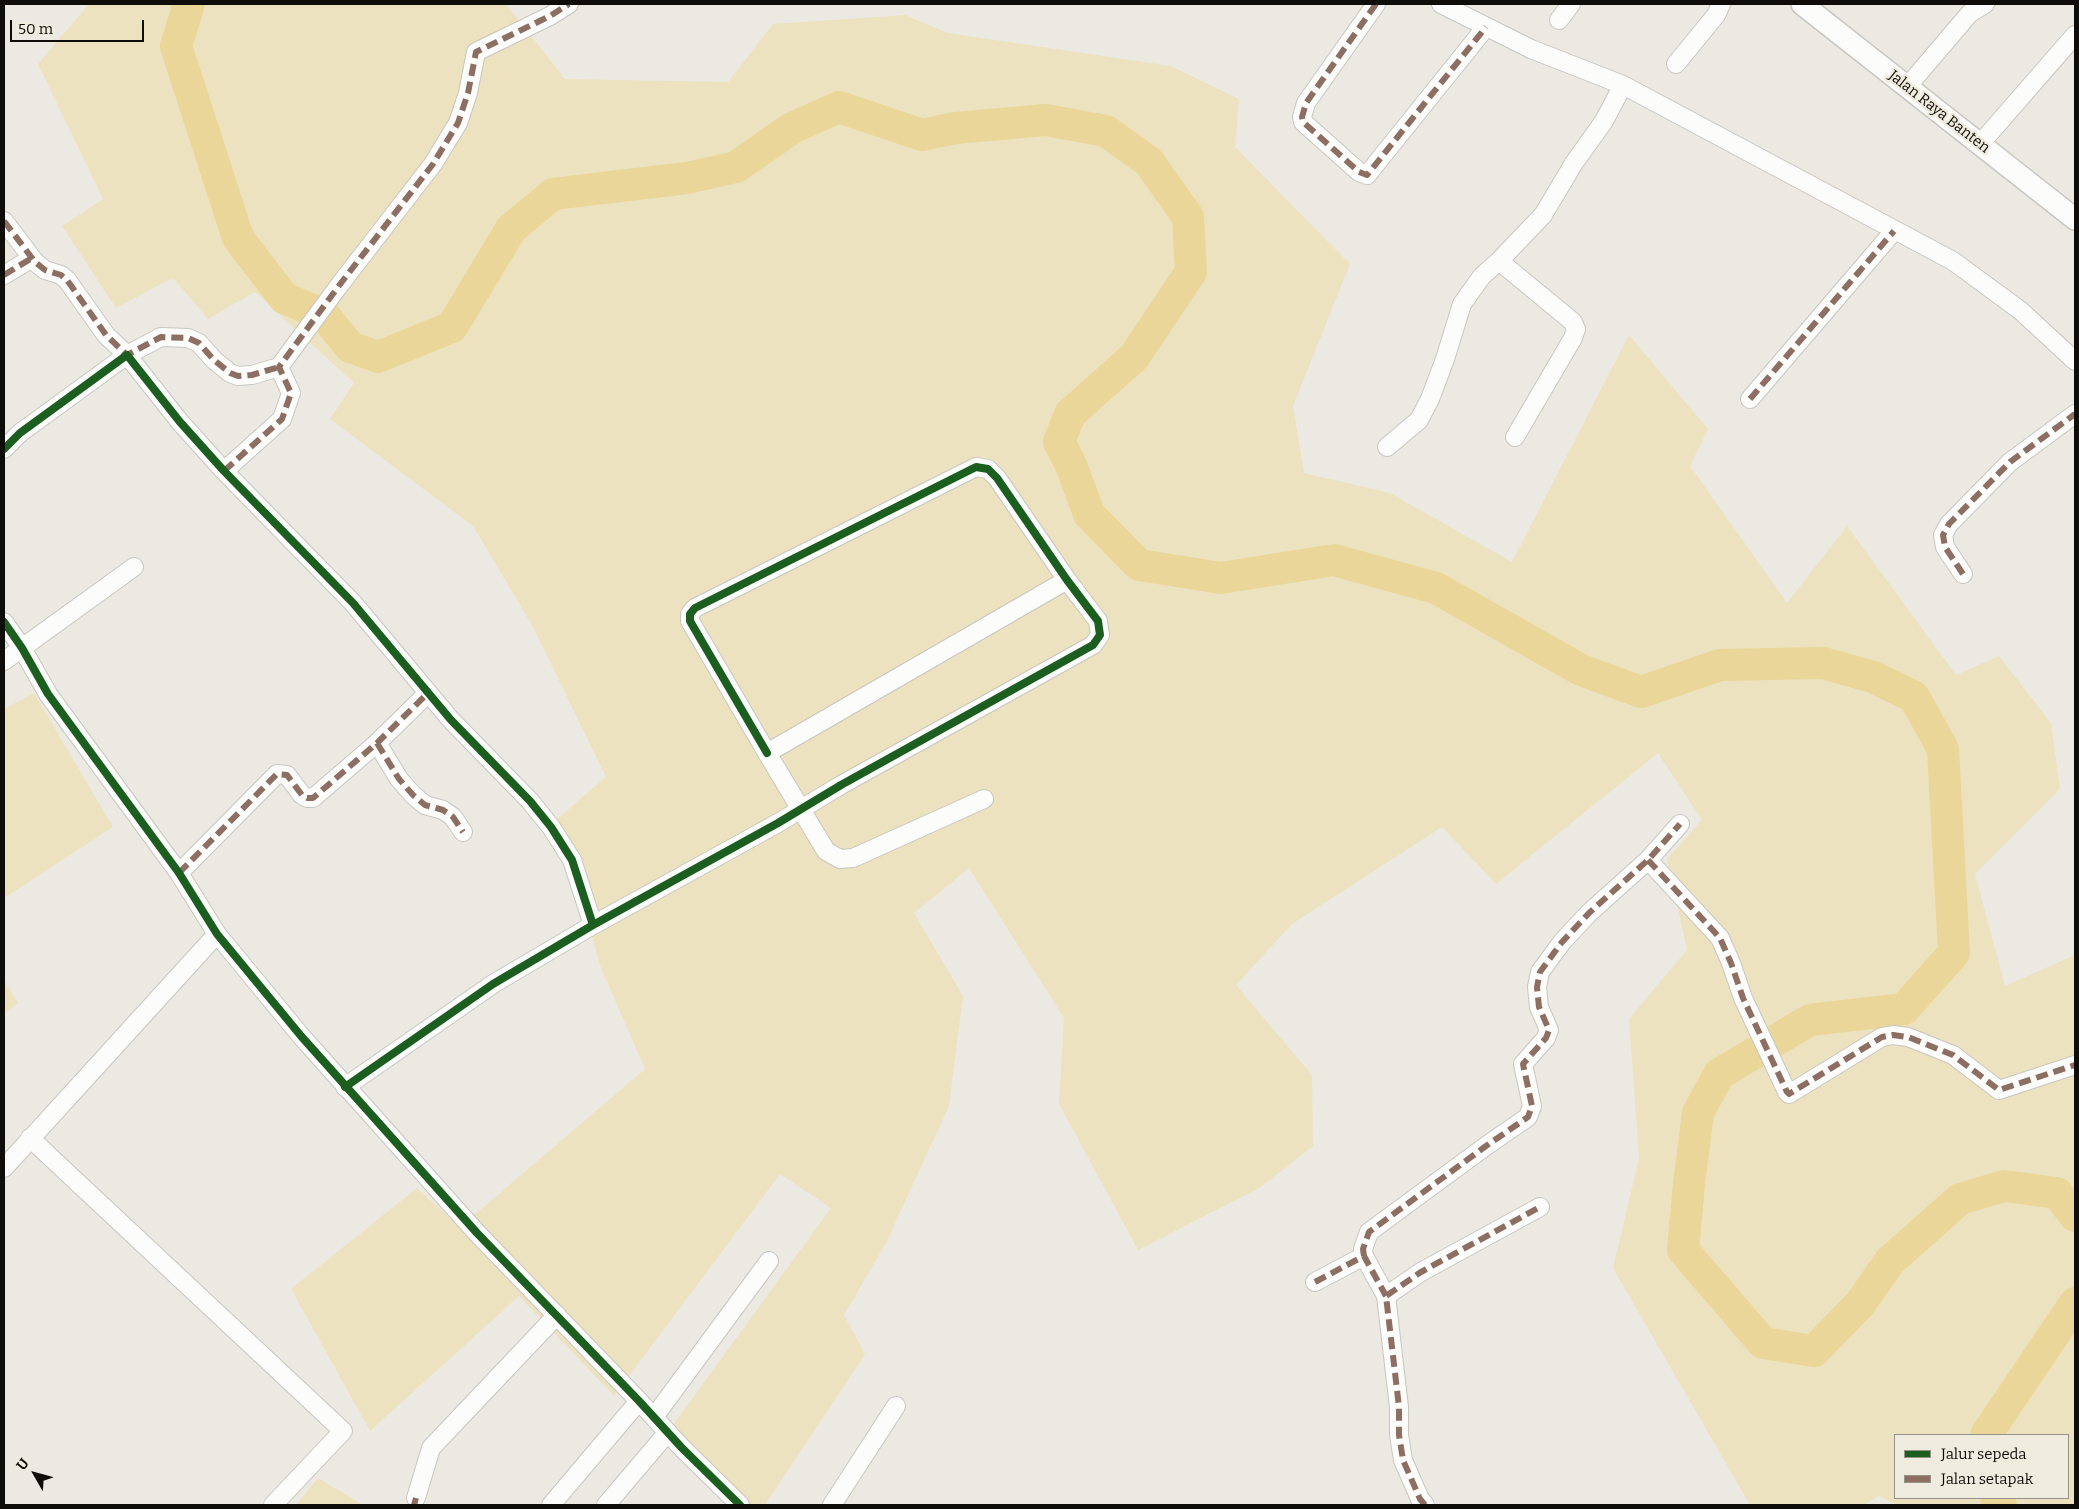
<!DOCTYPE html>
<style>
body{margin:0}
#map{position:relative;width:2079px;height:1509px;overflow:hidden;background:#ebe9e2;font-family:Bitter,serif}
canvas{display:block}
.frame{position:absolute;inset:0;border:5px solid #0f0d09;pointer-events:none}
.legend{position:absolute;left:1894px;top:1434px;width:175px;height:65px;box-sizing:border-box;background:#efebde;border:1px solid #959289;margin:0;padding:6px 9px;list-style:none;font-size:15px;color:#0f0d09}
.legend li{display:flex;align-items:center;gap:10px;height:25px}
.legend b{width:25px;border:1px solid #959289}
.north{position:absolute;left:10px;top:1449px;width:50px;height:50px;-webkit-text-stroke:4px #efebde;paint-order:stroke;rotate:308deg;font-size:14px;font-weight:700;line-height:20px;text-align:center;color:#0f0d09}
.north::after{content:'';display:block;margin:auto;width:18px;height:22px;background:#0f0d09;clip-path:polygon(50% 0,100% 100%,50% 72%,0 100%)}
.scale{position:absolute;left:10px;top:20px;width:134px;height:22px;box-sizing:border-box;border:2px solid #0f0d09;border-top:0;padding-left:6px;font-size:15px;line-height:18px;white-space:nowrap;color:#0f0d09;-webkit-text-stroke:4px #efebde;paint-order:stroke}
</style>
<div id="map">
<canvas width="2079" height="1509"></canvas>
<div class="frame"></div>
<ul class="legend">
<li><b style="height:6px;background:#1b5e20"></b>Jalur sepeda</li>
<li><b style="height:6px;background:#8d6e63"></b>Jalan setapak</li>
</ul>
<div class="north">U</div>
<div class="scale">50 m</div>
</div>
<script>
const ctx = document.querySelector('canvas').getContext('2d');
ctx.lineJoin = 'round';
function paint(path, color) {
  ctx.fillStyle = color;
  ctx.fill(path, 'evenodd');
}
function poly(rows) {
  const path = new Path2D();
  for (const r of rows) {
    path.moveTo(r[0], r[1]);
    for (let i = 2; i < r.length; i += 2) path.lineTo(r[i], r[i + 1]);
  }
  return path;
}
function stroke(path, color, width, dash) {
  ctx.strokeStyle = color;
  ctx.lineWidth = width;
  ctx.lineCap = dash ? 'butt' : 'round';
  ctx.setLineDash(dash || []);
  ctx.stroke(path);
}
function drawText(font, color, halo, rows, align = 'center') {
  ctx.font = font + ' Bitter,serif';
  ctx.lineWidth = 5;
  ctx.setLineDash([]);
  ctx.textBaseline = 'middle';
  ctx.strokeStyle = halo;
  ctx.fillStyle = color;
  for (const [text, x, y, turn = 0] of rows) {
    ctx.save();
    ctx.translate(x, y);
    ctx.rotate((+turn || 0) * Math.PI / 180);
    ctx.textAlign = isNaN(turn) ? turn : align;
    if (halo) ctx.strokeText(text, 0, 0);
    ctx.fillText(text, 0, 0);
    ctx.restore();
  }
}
paint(poly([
 [89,4,506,4,565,79,728,82,773,24,905,15,948,33,1171,66,1239,99,1235,147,1350,264,1293,406,1304,473,1390,493,1512,562,1629,335,1708,429,1690,466,1787,603,1847,526,1956,675,1999,656,2051,723,2060,789,1975,874,2005,986,2075,955,2075,1505,1896,1505,1879,1496,1864,1505,1750,1505,1613,1268,1639,1158,1629,1019,1687,950,1667,859,1702,820,1658,753,1496,884,1442,827,1292,924,1236,985,1312,1075,1313,1146,1261,1187,1138,1250,1059,1104,1064,1018,969,868,914,913,963,996,949,1106,886,1243,844,1315,865,1354,765,1505,732,1505,668,1432,831,1208,780,1174,614,1396,519,1296,370,1431,291,1289,417,1188,460,1227,645,1069,601,968,557,819,606,777,532,625,473,526,330,419,354,383,255,292,208,319,173,278,116,308,62,226,103,199,38,64],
 [1895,1435,2068,1435,2068,1498,1895,1498],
 [34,693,113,827,4,898,4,709],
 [4,980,18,1003,4,1014],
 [318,1478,363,1505,296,1505]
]), '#ede2bf');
stroke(poly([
 [189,4,176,46,238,238,284,298,324,315,350,347,378,357,452,327,511,229,553,194,687,178,736,167,792,128,839,107,922,135,955,128,1046,120,1106,131,1149,162,1188,217,1191,272,1134,357,1070,414,1059,442,1071,465,1089,514,1139,565,1221,578,1334,560,1436,588,1581,670,1641,692,1720,665,1823,663,1873,677,1914,697,1943,749,1954,953,1904,1009,1810,1020,1719,1074,1698,1113,1689,1184,1683,1250,1763,1343,1814,1351,1860,1304,1890,1261,1960,1199,2004,1186,2057,1193,2075,1216],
 [1986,1435,2075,1303],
 [1996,1498,2001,1505]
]), '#e9d698', 32);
const minor = poly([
 [1376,4,1306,103,1302,117,1303,122,1359,172,1367,175,1486,27],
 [1441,4,1531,49,1623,85,1953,261,2021,311,2075,361],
 [1559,20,1571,4],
 [1676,64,1716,15,1721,4],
 [1907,87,1970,13,1985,4],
 [1980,144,2075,35],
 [4,221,35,262,45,270,61,275,67,280,106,335,127,355,161,337,188,338,199,343,214,360,230,373,238,376,252,375,279,367],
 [1499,261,1573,322,1576,329,1573,338,1515,437],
 [4,275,32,258],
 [1750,399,1894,231],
 [1387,447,1419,420,1430,399,1445,359,1462,304,1482,276,1499,261,1543,215,1574,163,1604,121,1623,85],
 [4,449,20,433,127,355,180,422,224,471,353,603,451,720,530,801,551,827,572,860,593,925],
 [224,471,282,419,291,393,279,367,341,283,433,164,458,123,468,93,476,52,550,16,569,4],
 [1963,574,1945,547,1943,535,1949,524,2010,462,2075,414],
 [4,622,22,648,48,694,179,873,217,934,301,1036,477,1233,639,1401,682,1448,740,1505],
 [4,661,134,567],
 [377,743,399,779,413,795,425,805,443,810,453,817,463,832],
 [984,799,853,858,840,859,826,851,767,753,1067,580],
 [1648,860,1720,938,1731,963,1743,998,1787,1092,1789,1094,1882,1037,1893,1035,1908,1037,1953,1055,1999,1090,2075,1065],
 [179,873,277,774,287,775,302,795,307,798,313,798,377,743,428,693],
 [345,1087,493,984,593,925,778,823,841,785,1093,645,1100,635,1098,621,1067,580,997,478,988,469,976,467,695,608,690,614,690,621,767,753],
 [30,1138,343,1431,273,1505],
 [4,1168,217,934],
 [1364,1256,1363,1249,1369,1232,1486,1146,1528,1117,1532,1106,1523,1064,1546,1038,1549,1030,1539,1007,1537,987,1540,972,1562,942,1589,913,1648,860,1680,824],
 [1315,1282,1364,1256,1386,1296],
 [654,1417,769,1261],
 [416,1498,431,1448,557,1315],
 [551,1505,639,1401],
 [606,1505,668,1432],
 [832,1505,896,1406],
 [1425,1505,1420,1499,1403,1460,1399,1435,1399,1407,1386,1296,1421,1272,1540,1207]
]);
const major = poly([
 [1802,4,2075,219]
]);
stroke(minor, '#c7c6c1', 20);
stroke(major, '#c7c6c1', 24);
stroke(minor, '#fcfcfb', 18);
stroke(major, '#fcfcfb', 21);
stroke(poly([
 [1376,4,1306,103,1302,117,1303,122,1359,172,1367,175,1486,27],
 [4,221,35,262,45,270,61,275,67,280,106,335,127,355,161,337,188,338,199,343,214,360,230,373,238,376,252,375,279,367],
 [4,275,32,258],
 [1750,399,1894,231],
 [224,471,282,419,291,393,279,367,341,283,433,164,458,123,468,93,476,52,550,16,569,4],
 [1963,574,1945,547,1943,535,1949,524,2010,462,2075,414],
 [377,743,399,779,413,795,425,805,443,810,453,817,463,832],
 [1648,860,1720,938,1731,963,1743,998,1787,1092,1789,1094,1882,1037,1893,1035,1908,1037,1953,1055,1999,1090,2075,1065],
 [179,873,277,774,287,775,302,795,307,798,313,798,377,743,428,693],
 [1364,1256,1363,1249,1369,1232,1486,1146,1528,1117,1532,1106,1523,1064,1546,1038,1549,1030,1539,1007,1537,987,1540,972,1562,942,1589,913,1648,860,1680,824],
 [1315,1282,1364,1256,1386,1296],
 [414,1505,416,1498],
 [1425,1505,1420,1499,1403,1460,1399,1435,1399,1407,1386,1296,1421,1272,1540,1207]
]), '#8d6e63', 6, [12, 6]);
stroke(poly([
 [4,449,20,433,127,355,180,422,224,471,353,603,451,720,530,801,551,827,572,860,593,925],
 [4,622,22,648,48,694,179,873,217,934,301,1036,477,1233,639,1401,682,1448,740,1505],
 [345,1087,493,984,593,925,778,823,841,785,1093,645,1100,635,1098,621,1067,580,997,478,988,469,976,467,695,608,690,614,690,621,767,753]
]), '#1b5e20', 8);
drawText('15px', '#0f0d09', '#efebde', [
 ["Jalan Raya Banten",1939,112,38]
]);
</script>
